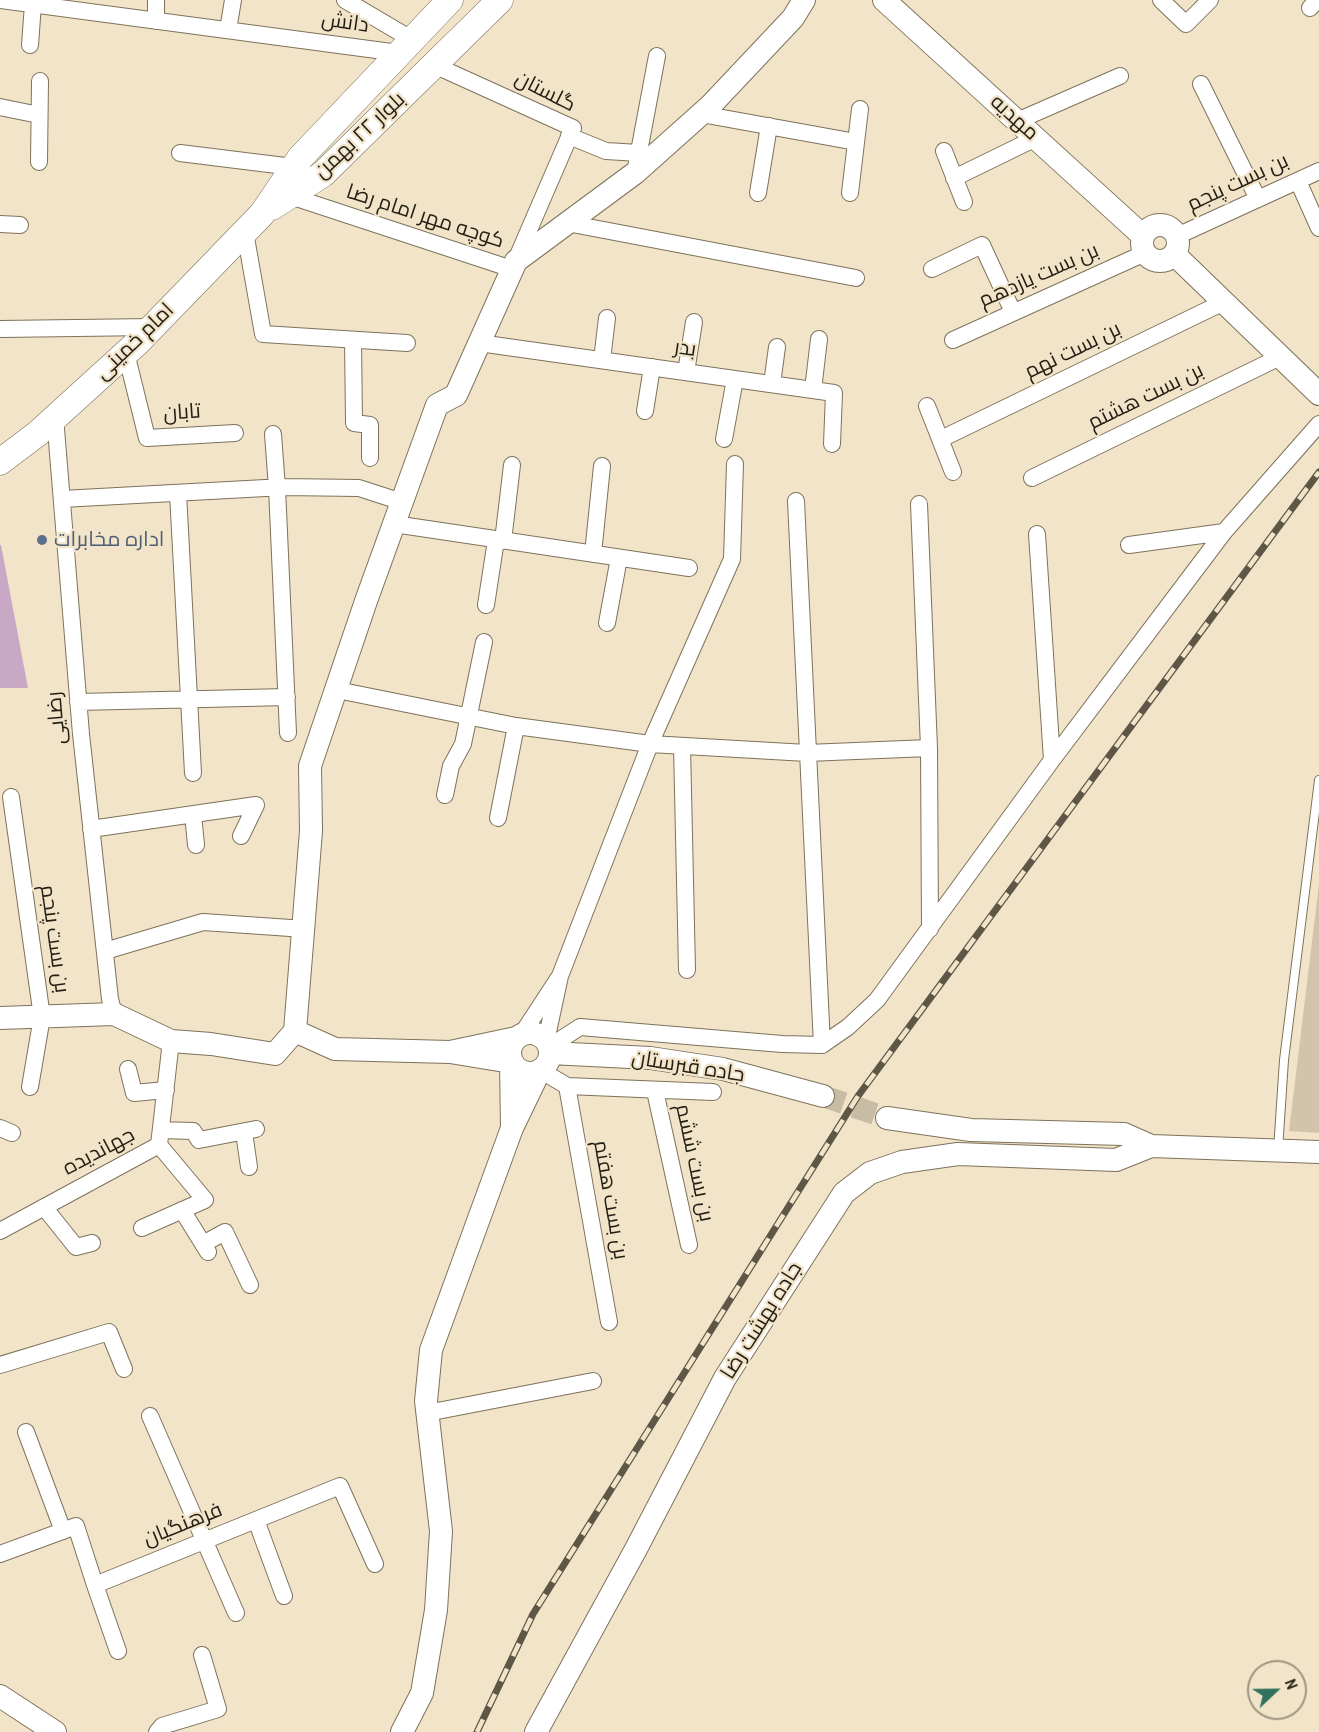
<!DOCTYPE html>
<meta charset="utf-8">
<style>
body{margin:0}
#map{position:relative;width:1319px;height:1732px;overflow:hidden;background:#f1e4c9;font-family:"Archivo Narrow",sans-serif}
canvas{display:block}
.north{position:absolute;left:1247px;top:1660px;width:60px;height:60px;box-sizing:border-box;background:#f1e4c9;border:2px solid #9f9581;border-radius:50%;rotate:68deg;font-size:16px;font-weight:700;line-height:24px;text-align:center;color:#231e14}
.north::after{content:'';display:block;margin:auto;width:21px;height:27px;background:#31715e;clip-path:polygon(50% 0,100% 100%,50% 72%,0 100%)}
</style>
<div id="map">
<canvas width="1319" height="1732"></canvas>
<div class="north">N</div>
</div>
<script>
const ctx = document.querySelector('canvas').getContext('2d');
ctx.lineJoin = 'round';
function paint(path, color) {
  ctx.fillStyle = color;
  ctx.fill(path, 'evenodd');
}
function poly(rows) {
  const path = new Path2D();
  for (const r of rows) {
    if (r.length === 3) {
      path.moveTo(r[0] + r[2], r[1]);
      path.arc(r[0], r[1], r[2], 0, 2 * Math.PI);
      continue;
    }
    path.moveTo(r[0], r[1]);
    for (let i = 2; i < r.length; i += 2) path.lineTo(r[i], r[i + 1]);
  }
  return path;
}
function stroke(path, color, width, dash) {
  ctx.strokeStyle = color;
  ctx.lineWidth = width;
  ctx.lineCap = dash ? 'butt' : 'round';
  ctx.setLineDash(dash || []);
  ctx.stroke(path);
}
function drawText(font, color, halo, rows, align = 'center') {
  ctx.font = font + ' "Archivo Narrow",Cairo,sans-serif';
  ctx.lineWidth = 4.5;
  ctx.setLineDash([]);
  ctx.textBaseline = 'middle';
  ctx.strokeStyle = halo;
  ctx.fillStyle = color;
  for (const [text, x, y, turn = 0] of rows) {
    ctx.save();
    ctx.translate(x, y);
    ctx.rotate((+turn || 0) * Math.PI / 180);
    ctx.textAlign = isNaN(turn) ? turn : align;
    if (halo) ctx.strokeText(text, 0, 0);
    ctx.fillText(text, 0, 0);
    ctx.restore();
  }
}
paint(poly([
 [1319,884,1319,1133,1289,1131]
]), '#d1c4aa');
paint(poly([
 [0,545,1,545,28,688,0,688]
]), '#c8a8c4');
stroke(poly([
 [823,1096,887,1118]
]), '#c8bca5', 22, [22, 11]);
const lane = poly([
 [1278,1150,1284,1060,1319,780]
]);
const street = poly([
 [0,0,399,53],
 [345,0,411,39],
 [1161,0,1186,24,1210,0],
 [1310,8,1317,0],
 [156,21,156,0],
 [228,30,233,0],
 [30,45,33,4],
 [434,65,573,128,516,260],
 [1201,84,1258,199],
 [0,107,39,115],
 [701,114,856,142],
 [1017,121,1120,76],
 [569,136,606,151,639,153],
 [944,151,964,202],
 [180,153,293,167],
 [39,162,40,81],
 [635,173,657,56],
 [954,178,1036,138],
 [1298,181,1319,228],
 [758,193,769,126],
 [850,193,860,109],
 [290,196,512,269],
 [567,223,856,278],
 [0,224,20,225],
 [245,232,263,334,407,343],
 [1177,236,1319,171],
 [932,269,982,245,1013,312],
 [0,329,152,327],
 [353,340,354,423,370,425,370,458],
 [953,340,1145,253],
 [479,343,834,393,832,444],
 [126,353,147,438,235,433],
 [602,360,607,318],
 [686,372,694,322],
 [772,384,777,347],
 [813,390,819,339],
 [927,406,953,472],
 [645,411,652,367],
 [55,417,81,734,110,999,114,1014],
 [273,434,277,488,288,733],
 [724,439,735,379],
 [941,439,1224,302],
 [1032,478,1280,357],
 [178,493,193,773],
 [62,499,284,487,359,488,402,502],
 [796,501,822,1045],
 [919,504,929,748,930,929],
 [394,524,689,568],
 [1037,534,1052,760],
 [503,541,512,465],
 [1129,545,1224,532],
 [593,554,602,466],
 [486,605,496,540],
 [607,623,619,558],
 [337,690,516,726,650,744,807,753,929,748],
 [78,702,287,697],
 [682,746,687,970],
 [445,795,451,766,463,744,484,642],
 [11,797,42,1017,30,1087],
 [193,814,196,845],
 [498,818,516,726],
 [91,829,256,805,241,836],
 [105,951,203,922,305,929],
 [560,976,650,744,732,559,735,464],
 [522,1034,560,976,546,1041],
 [549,1047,580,1027,782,1044,822,1045,848,1027,877,1000,1052,760,1224,532,1319,424],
 [128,1069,134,1093,166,1090],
 [540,1070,567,1086,713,1092],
 [567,1086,609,1322],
 [655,1091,689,1245],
 [0,1128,12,1133],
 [161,1130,193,1131,199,1140,256,1129],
 [244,1132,249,1167],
 [44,1207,76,1247,92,1243],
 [182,1210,208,1252],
 [142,1228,205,1200,159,1145],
 [0,1231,159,1145,171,1041],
 [203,1244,225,1232,250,1285],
 [0,1365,109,1332,124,1369],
 [427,1413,593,1381],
 [150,1416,236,1613],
 [26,1432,63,1531],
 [256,1520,284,1596],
 [0,1554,76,1526,95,1585,340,1486,375,1564],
 [95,1585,118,1651],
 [157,1732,162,1726,218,1709,202,1655]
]);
const secondary = poly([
 [884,0,1143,236],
 [1160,243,18],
 [1174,254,1319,394],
 [0,1018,114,1014,171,1041,211,1044,275,1054,295,1031,335,1049,450,1052],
 [295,1031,311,831,310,766,366,601,437,405,456,395,516,261,635,173,710,106,793,18,804,0],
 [530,1053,20],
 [516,1038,450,1052,511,1062,512,1128,540,1070],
 [550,1053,650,1058,723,1069,823,1096],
 [887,1118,971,1130,1124,1134,1151,1146,1319,1152],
 [0,1696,55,1732],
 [402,1732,422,1693,436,1610,441,1531,426,1401,431,1350,512,1128],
 [536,1732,636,1549,725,1378,844,1193,870,1173,902,1162,958,1154,1116,1160,1151,1146]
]);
const primary = poly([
 [272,207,323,174,500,0],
 [0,462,37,434,137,343,262,214,300,158,450,0]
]);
stroke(lane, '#7e725a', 10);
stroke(street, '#7e725a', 18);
stroke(secondary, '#7e725a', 24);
stroke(primary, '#7e725a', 27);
stroke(lane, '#fff', 8);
stroke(street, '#fff', 16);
stroke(secondary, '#fff', 22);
stroke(primary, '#fff', 26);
const rail = poly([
 [477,1732,533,1614,858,1096,1319,472]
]);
stroke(rail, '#5e5748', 7);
stroke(rail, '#f1e4c9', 4.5, [14]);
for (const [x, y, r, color] of [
 [42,540,6,"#5c6f8a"]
]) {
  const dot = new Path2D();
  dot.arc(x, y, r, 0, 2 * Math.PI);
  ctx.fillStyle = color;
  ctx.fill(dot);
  stroke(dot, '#f1e4c9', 2);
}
drawText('21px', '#231e14', '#f1e4c9', [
 ["دانش",345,23,8],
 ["گلستان",545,92,27],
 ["مهدیه",1014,118,42],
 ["بلوار ۲۲ بهمن",360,136,-43],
 ["بن بست پنجم",1238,183,-25],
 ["کوچه مهر امام رضا",425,217,18],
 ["بن بست یازدهم",1039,276,-24],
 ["امام خمینی",135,342,-44],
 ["بدر",685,349,8],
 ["بن بست نهم",1073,351,-26],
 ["بن بست هشتم",1146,397,-26],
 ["تابان",182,413,-4],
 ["رضایی",57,718,-95],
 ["بن بست پنجم",54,939,82],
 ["جاده قبرستان",688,1067,9],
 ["جهاندیده",99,1152,-28],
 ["بن بست ششم",694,1163,78],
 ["بن بست هفتم",610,1200,80],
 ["جاده بهشت رضا",762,1321,-58],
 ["فرهنگیان",183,1525,-22]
]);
drawText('21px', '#4e5e75', '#f1e4c9', [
 ["اداره مخابرات",54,540]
], 'left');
</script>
